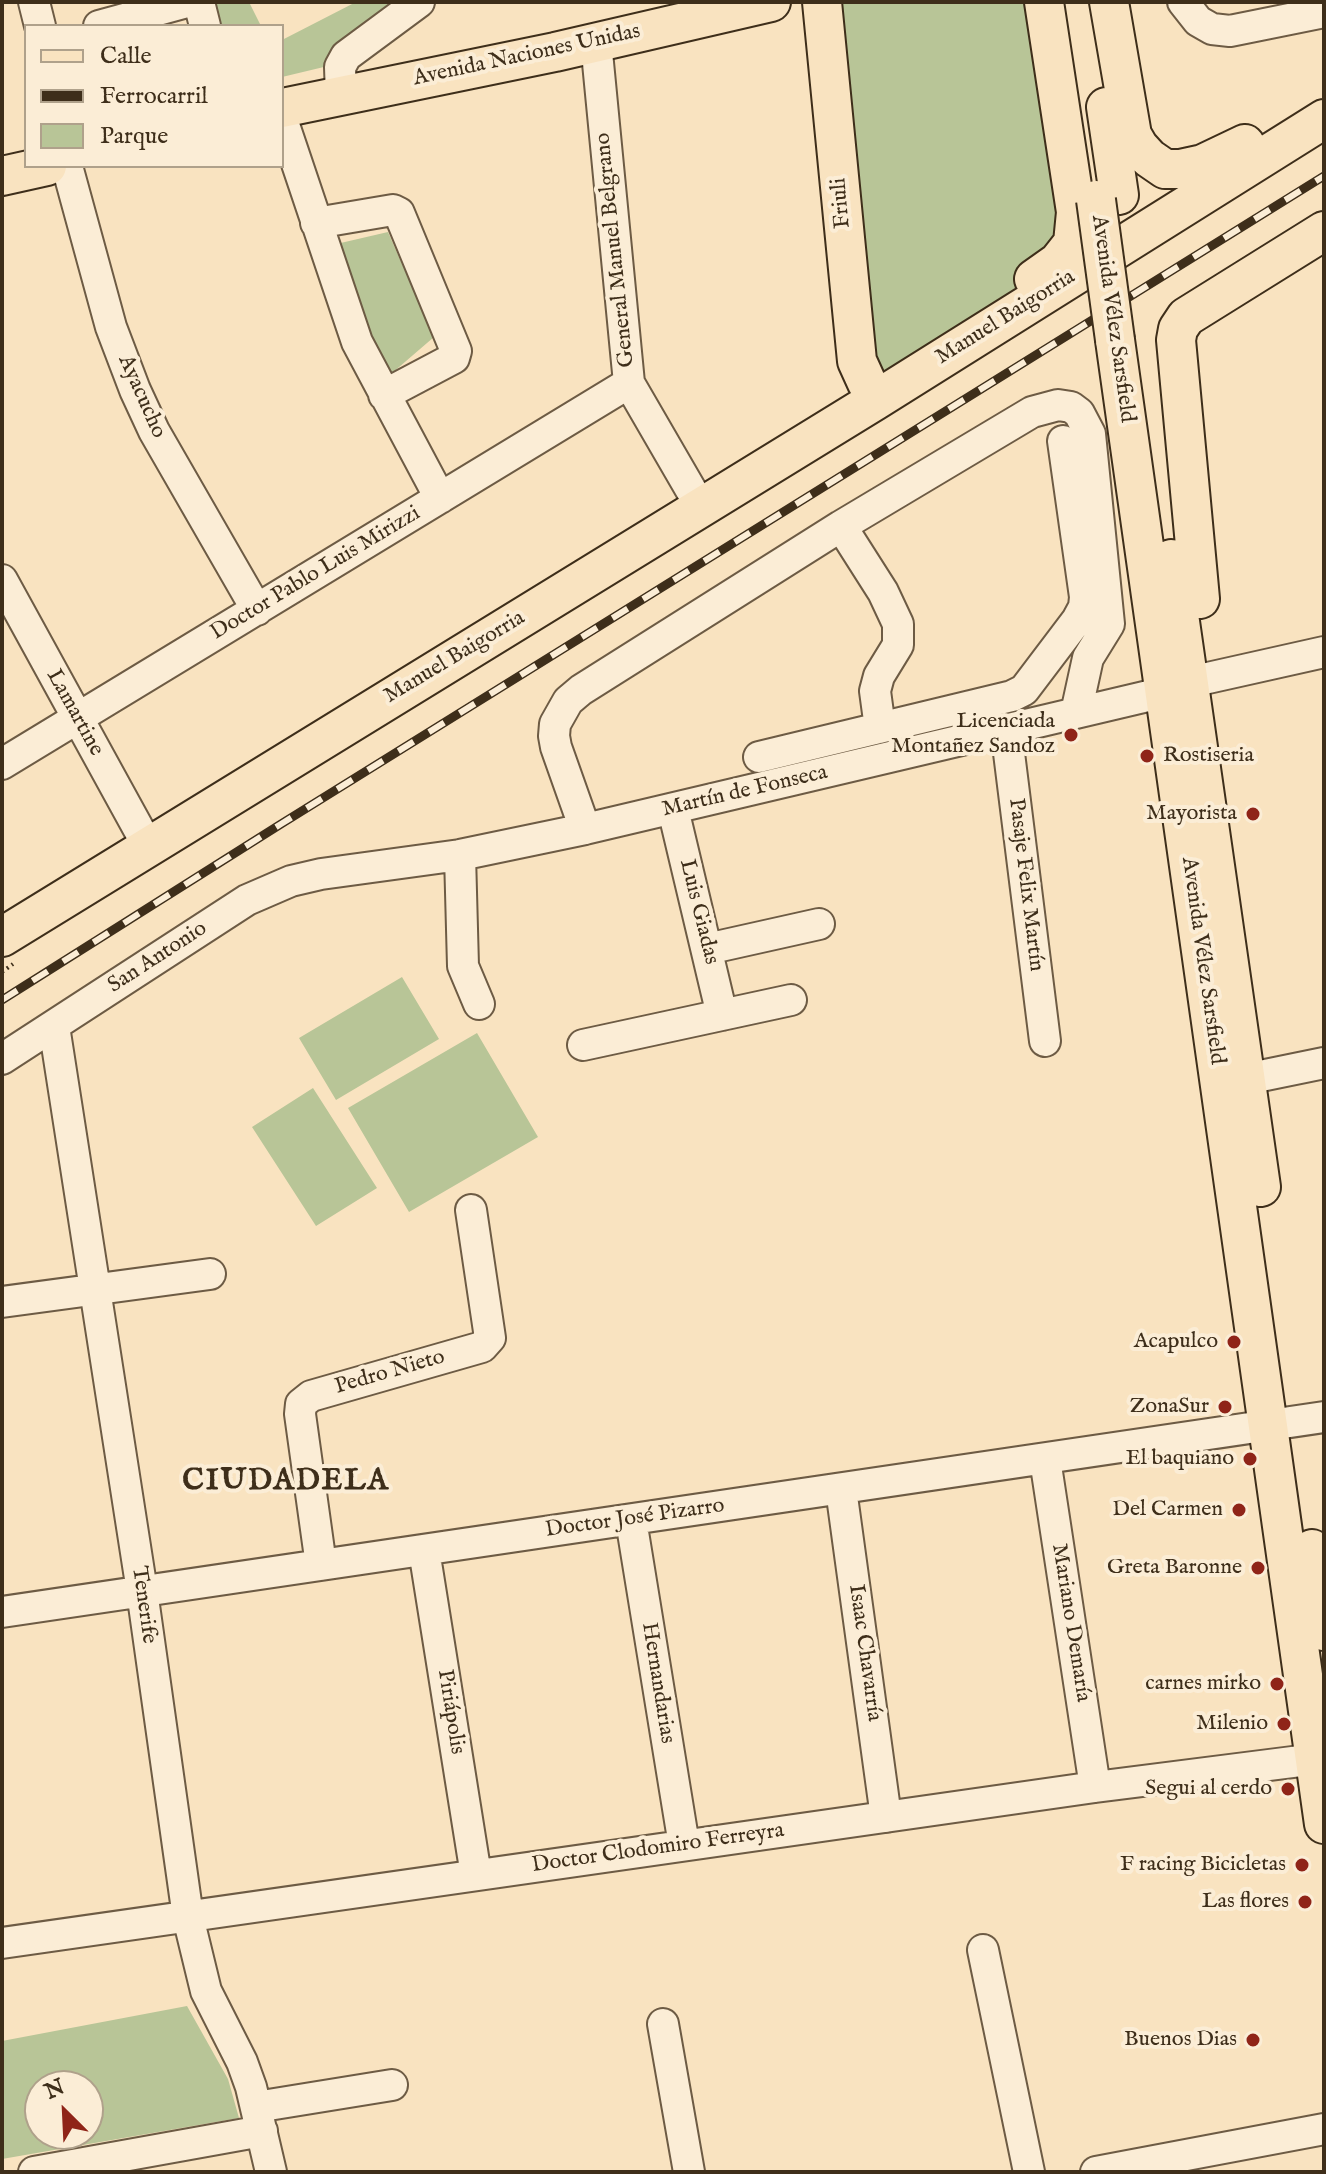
<!DOCTYPE html>
<meta charset="utf-8">
<style>
body{margin:0}
#map{position:relative;width:1326px;height:2174px;overflow:hidden;background:#f9e3c0;font-family:"IM FELL English",serif}
canvas{display:block}
.frame{position:absolute;inset:0;border:4px solid #3e2e1a;pointer-events:none}
.legend{position:absolute;left:24px;top:24px;width:260px;height:144px;box-sizing:border-box;background:#fbedd6;border:2px solid #afa18b;margin:0;padding:10px 14px;list-style:none;font-size:24px;color:#3e2e1a}
.legend li{display:flex;align-items:center;gap:16px;height:40px}
.legend b{width:40px;border:2px solid #afa18b}
.north{position:absolute;left:24px;top:2070px;width:80px;height:80px;box-sizing:border-box;background:#fbedd6;border:2px solid #afa18b;border-radius:50%;rotate:336deg;font-size:22px;font-weight:700;line-height:32px;text-align:center;color:#3e2e1a}
.north::after{content:'';display:block;margin:auto;width:28px;height:36px;background:#8f2418;clip-path:polygon(50% 0,100% 100%,50% 72%,0 100%)}
</style>
<div id="map">
<canvas width="1326" height="2174"></canvas>
<div class="frame"></div>
<ul class="legend">
<li><b style="height:10px;background:#f9e3c0"></b>Calle</li>
<li><b style="height:10px;background:#3e2e1a"></b>Ferrocarril</li>
<li><b style="height:22px;background:#b8c597"></b>Parque</li>
</ul>
<div class="north">N</div>
</div>
<script>
const ctx = document.querySelector('canvas').getContext('2d');
ctx.lineJoin = 'round';
function paint(path, color) {
  ctx.fillStyle = color;
  ctx.fill(path, 'evenodd');
}
function poly(rows) {
  const path = new Path2D();
  for (const r of rows) {
    path.moveTo(r[0], r[1]);
    for (let i = 2; i < r.length; i += 2) path.lineTo(r[i], r[i + 1]);
  }
  return path;
}
function stroke(path, color, width, dash) {
  ctx.strokeStyle = color;
  ctx.lineWidth = width;
  ctx.lineCap = dash ? 'butt' : 'round';
  ctx.setLineDash(dash || []);
  ctx.stroke(path);
}
function drawText(font, color, halo, rows, align = 'center') {
  ctx.font = font + ' "IM FELL English",serif';
  ctx.lineWidth = 8;
  ctx.setLineDash([]);
  ctx.textBaseline = 'middle';
  ctx.strokeStyle = halo;
  ctx.fillStyle = color;
  for (const [text, x, y, turn = 0] of rows) {
    ctx.save();
    ctx.translate(x, y);
    ctx.rotate((+turn || 0) * Math.PI / 180);
    ctx.textAlign = isNaN(turn) ? turn : align;
    if (halo) ctx.strokeText(text, 0, 0);
    ctx.fillText(text, 0, 0);
    ctx.restore();
  }
}
paint(poly([
 [209,2,249,2,261,26,214,26],
 [356,2,398,2,328,66,282,77,282,40],
 [822,2,1044,2,1076,212,1051,268,867,383],
 [388,232,434,337,384,380,332,245],
 [402,977,439,1039,336,1100,299,1038],
 [477,1033,538,1137,409,1212,348,1108],
 [313,1088,377,1188,316,1226,252,1127],
 [187,2006,228,2079,239,2118,2,2159,2,2041],
 [88,2086,88,2134,40,2134,40,2086]
]), '#b8c597');
const minor = poly([
 [34,2,40,26],
 [199,2,205,26],
 [1183,2,1198,21,1212,29,1230,31,1324,12],
 [99,26,183,3],
 [596,42,629,383,691,490],
 [341,96,340,67,346,56,419,2],
 [282,119,357,342,440,498],
 [67,166,111,327,135,390,154,431,257,610],
 [316,223,393,210,399,213,456,351,454,358,384,395],
 [841,526,883,592,898,624,898,645,879,676,875,691,880,728],
 [2,580,148,846],
 [1190,682,1324,652],
 [1006,729,1045,1041],
 [759,757,1012,696,1024,690,1077,620,1084,607,1085,597,1063,441],
 [2,764,629,383],
 [673,809,722,1015],
 [585,829,556,747,554,736,555,724,568,701,581,690,841,526,1032,412,1058,405,1071,407,1079,413,1090,434,1109,624,1088,658,1076,713],
 [460,855,463,966,479,1004],
 [707,949,819,924],
 [54,1026,142,1591,188,1917,206,1991,242,2062,251,2087,271,2172],
 [583,1045,791,1000],
 [2,1059,247,900,291,881,321,874,460,855,585,829,1165,692],
 [1246,1079,1324,1063],
 [2,1302,210,1274],
 [1045,1459,1095,1787],
 [841,1489,886,1817],
 [631,1520,684,1845],
 [424,1550,476,1875],
 [321,1565,300,1414,301,1404,311,1396,482,1347,490,1338,471,1210],
 [2,1612,1324,1417],
 [2,1943,1095,1787,1324,1758],
 [983,1950,1029,2172],
 [663,2024,689,2172],
 [256,2107,392,2085],
 [34,2172,262,2131],
 [1096,2172,1324,2129]
]);
const major = poly([
 [822,2,857,361,867,383],
 [1109,2,1132,135,1139,147,1149,158,1165,169,1180,169,1203,164,1245,144],
 [1106,107,1119,195],
 [282,108,555,52,771,2],
 [2,176,47,166],
 [1034,279,1058,262,1073,243,1076,212,1044,2],
 [1115,340,1324,1824],
 [1171,559,1261,1187],
 [1200,599,1176,340,1178,329,1186,317,1324,231],
 [2,937,876,400,1324,119],
 [1312,1549,1324,1631]
]);
stroke(minor, '#6d5b44', 34);
stroke(major, '#3e2e1a', 42);
stroke(poly([
 [2,972,13,964]
]), '#3e2e1a', 4, [2, 4]);
stroke(minor, '#fbedd6', 30);
stroke(major, '#f9e3c0', 38);
const rail = poly([
 [2,1000,281,824,1324,176]
]);
stroke(rail, '#3e2e1a', 9);
stroke(rail, '#fbedd6', 6, [18]);
const majorBridge = poly([
 [1096,200,1115,340]
]);
stroke(majorBridge, '#3e2e1a', 42, []);
stroke(majorBridge, '#f9e3c0', 38);
for (const [x, y, r, color] of [
 [1071,735,8,"#8f2418"],
 [1147,756,8,"#8f2418"],
 [1253,814,8,"#8f2418"],
 [1234,1342,8,"#8f2418"],
 [1225,1407,8,"#8f2418"],
 [1250,1459,8,"#8f2418"],
 [1239,1510,8,"#8f2418"],
 [1258,1568,8,"#8f2418"],
 [1277,1684,8,"#8f2418"],
 [1284,1724,8,"#8f2418"],
 [1288,1789,8,"#8f2418"],
 [1302,1865,8,"#8f2418"],
 [1305,1902,8,"#8f2418"],
 [1253,2040,8,"#8f2418"]
]) {
  const dot = new Path2D();
  dot.arc(x, y, r, 0, 2 * Math.PI);
  ctx.fillStyle = color;
  ctx.fill(dot);
  stroke(dot, '#fbedd6', 3);
}
drawText('22px', '#3e2e1a', '#fbedd6', [
 ["Avenida Naciones Unidas",527,56,-12],
 ["Friuli",842,203,-95],
 ["General Manuel Belgrano",616,250,-96],
 ["Manuel Baigorria",1006,318,-32],
 ["Avenida Vélez Sarsfield",1112,319,82],
 ["Ayacucho",141,397,66],
 ["Doctor Pablo Luis Mirizzi",316,574,-31],
 ["Manuel Baigorria",455,658,-31],
 ["Lamartine",74,713,61],
 ["Martín de Fonseca",745,792,-13],
 ["Pasaje Felix Martín",1025,885,83],
 ["Luis Giadas",698,912,76],
 ["San Antonio",158,958,-33],
 ["Avenida Vélez Sarsfield",1202,961,82],
 ["Pedro Nieto",390,1373,-16],
 ["Doctor José Pizarro",635,1519,-8],
 ["Tenerife",143,1605,82],
 ["Mariano Demaría",1070,1623,81],
 ["Isaac Chavarría",864,1653,82],
 ["Hernandarias",657,1683,81],
 ["Piriápolis",450,1712,81],
 ["Doctor Clodomiro Ferreyra",658,1849,-8]
]);
drawText('22px', '#3e2e1a', '#fbedd6', [
 ["Licenciada",1055,722],
 ["Montañez Sandoz",1055,747],
 ["Rostiseria",1163,756,"left"],
 ["Mayorista",1237,814],
 ["Acapulco",1218,1342],
 ["ZonaSur",1209,1407],
 ["El baquiano",1234,1459],
 ["Del Carmen",1223,1510],
 ["Greta Baronne",1242,1568],
 ["carnes mirko",1261,1684],
 ["Milenio",1268,1724],
 ["Segui al cerdo",1272,1789],
 ["F racing Bicicletas",1286,1865],
 ["Las flores",1289,1902],
 ["Buenos Dias",1237,2040]
], 'right');
ctx.letterSpacing = '2px';
drawText('bold 30px', '#3e2e1a', '#fbedd6', [
 ["CIUDADELA",286,1483]
]);
ctx.letterSpacing = '0px';
</script>
